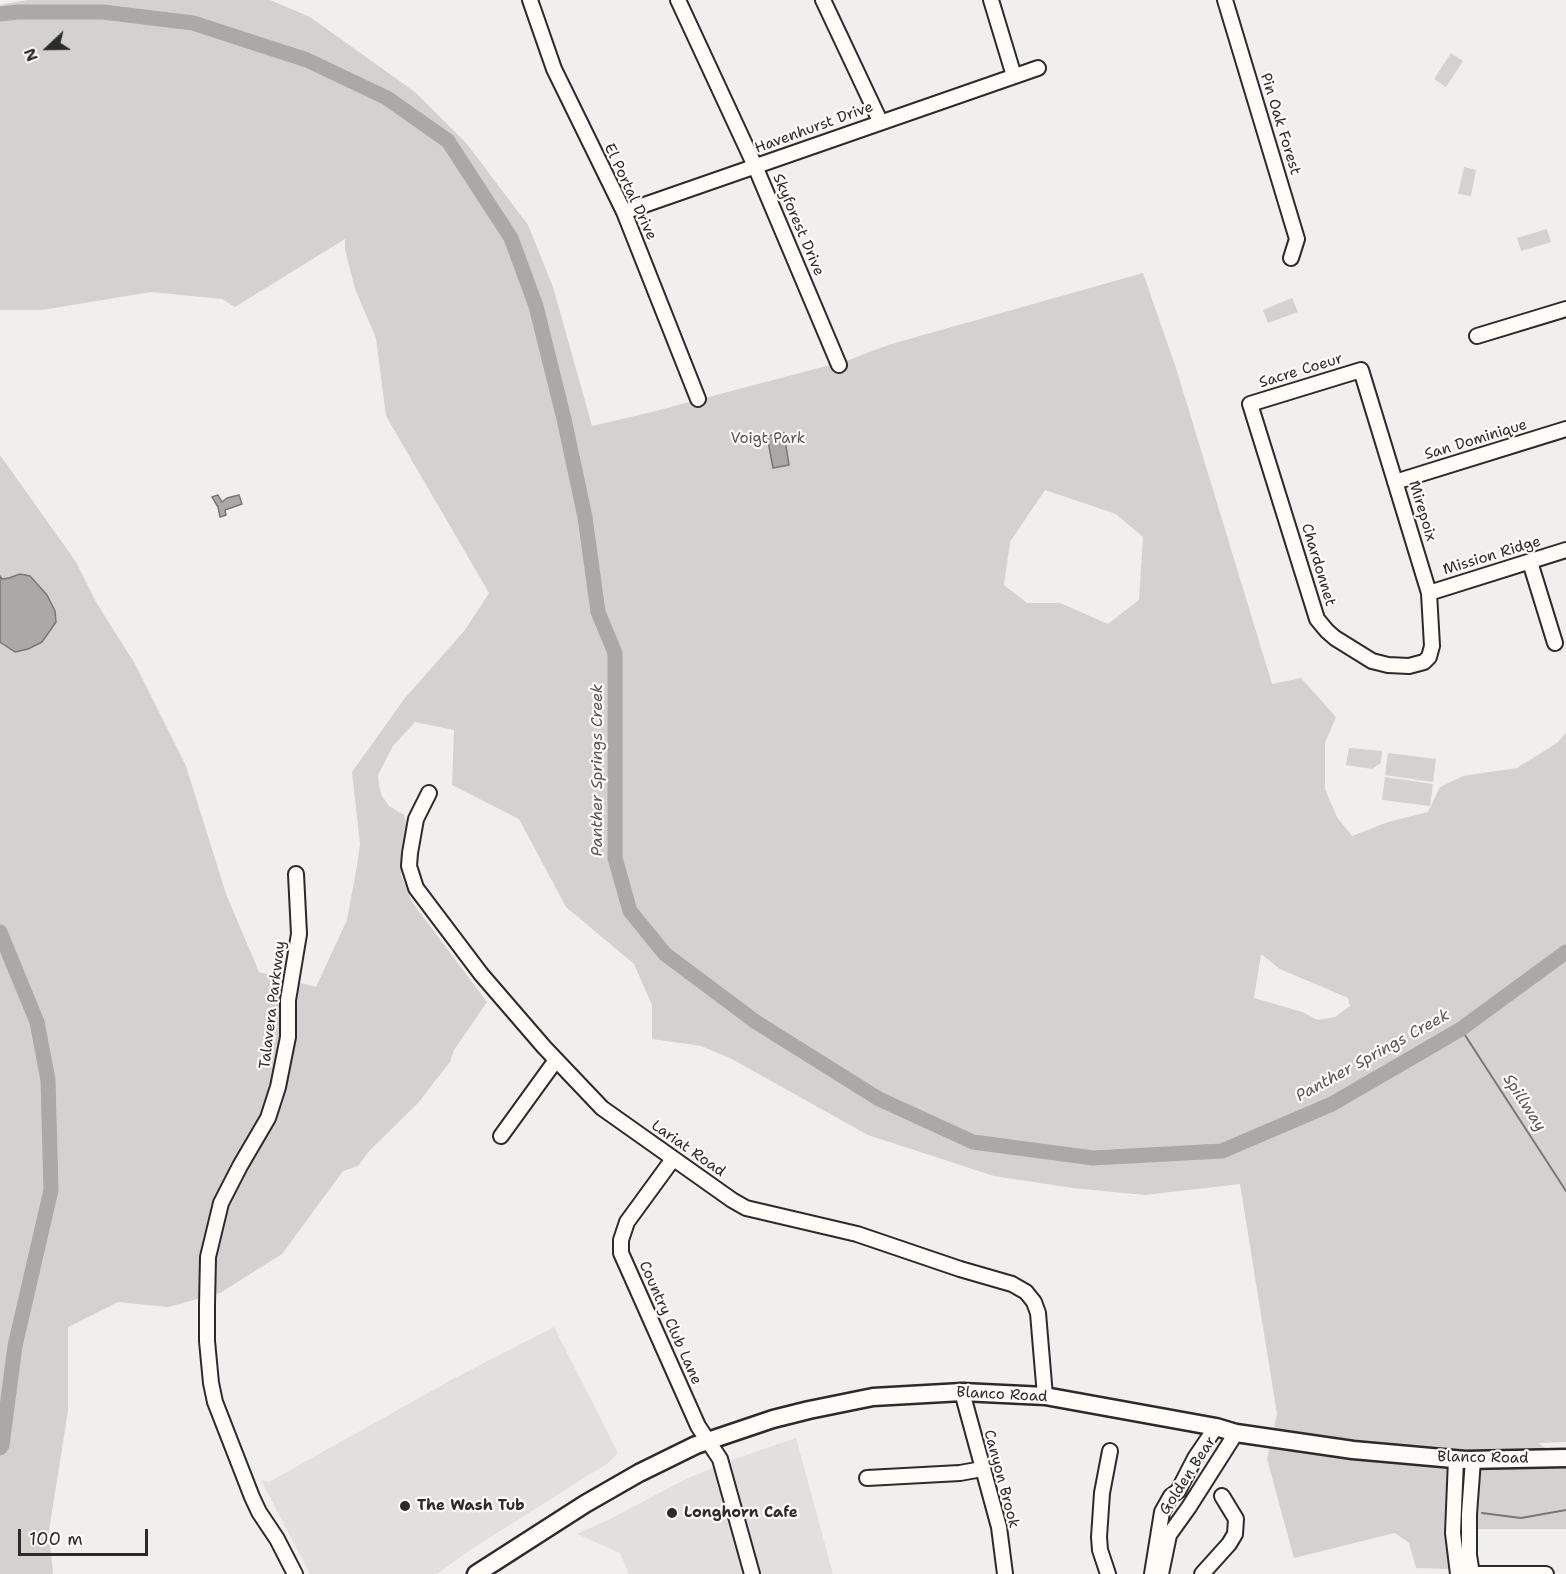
<!DOCTYPE html>
<style>
body{margin:0}
#map{position:relative;width:1566px;height:1574px;overflow:hidden;background:#f0efeb;font-family:"Shantell Sans",sans-serif}
canvas{display:block}
.north{position:absolute;left:18px;top:18px;width:60px;height:60px;-webkit-text-stroke:4px #fdfcf7;paint-order:stroke;rotate:248deg;font-size:16px;font-weight:700;line-height:24px;text-align:center;color:#2b2b2b}
.north::after{content:'';display:block;margin:auto;width:21px;height:27px;background:#2b2b2b;clip-path:polygon(50% 0,100% 100%,50% 72%,0 100%)}
.scale{position:absolute;left:18px;top:1529px;width:130px;height:27px;box-sizing:border-box;border:3px solid #2b2b2b;border-top:0;padding-left:8px;font-size:18px;line-height:21px;white-space:nowrap;color:#2b2b2b;-webkit-text-stroke:4px #fdfcf7;paint-order:stroke}
</style>
<div id="map">
<canvas width="1566" height="1574"></canvas>
<div class="north">N</div>
<div class="scale">100 m</div>
</div>
<script>
const ctx = document.querySelector('canvas').getContext('2d');
ctx.lineJoin = 'round';
function paint(path, color) {
  ctx.fillStyle = color;
  ctx.fill(path, 'evenodd');
}
function poly(rows) {
  const path = new Path2D();
  for (const r of rows) {
    path.moveTo(r[0], r[1]);
    for (let i = 2; i < r.length; i += 2) path.lineTo(r[i], r[i + 1]);
  }
  return path;
}
function stroke(path, color, width, dash) {
  ctx.strokeStyle = color;
  ctx.lineWidth = width;
  ctx.lineCap = dash ? 'butt' : 'round';
  ctx.setLineDash(dash || []);
  ctx.stroke(path);
}
function drawText(font, color, halo, rows, align = 'center') {
  ctx.font = font + ' "Shantell Sans",sans-serif';
  ctx.lineWidth = 4.5;
  ctx.setLineDash([]);
  ctx.textBaseline = 'middle';
  ctx.strokeStyle = halo;
  ctx.fillStyle = color;
  for (const [text, x, y, turn = 0] of rows) {
    ctx.save();
    ctx.translate(x, y);
    ctx.rotate((+turn || 0) * Math.PI / 180);
    ctx.textAlign = isNaN(turn) ? turn : align;
    if (halo) ctx.strokeText(text, 0, 0);
    ctx.fillText(text, 0, 0);
    ctx.restore();
  }
}
paint(poly([
 [554,1327,618,1453,608,1463,470,1550,437,1574,310,1574,261,1480,269,1482,451,1380],
 [796,1438,833,1574,629,1574,620,1553,577,1534,610,1519,686,1479,732,1460]
]), '#e1e0dc');
paint(poly([
 [27,0,270,0,310,17,415,92,467,144,528,225,553,287,592,426,652,412,849,360,888,345,1143,273,1176,368,1272,684,1301,678,1336,717,1325,743,1325,789,1337,817,1352,836,1388,822,1428,812,1440,787,1463,776,1517,768,1557,743,1566,733,1566,1442,1538,1443,1566,1462,1566,1529,1476,1529,1451,1569,1416,1568,1409,1543,1395,1533,1294,1558,1267,1459,1277,1414,1240,1184,1145,1195,1073,1188,994,1176,868,1135,730,1058,701,1046,652,1039,652,1005,634,964,566,907,519,819,452,785,454,730,415,722,393,746,378,775,379,786,382,796,389,806,404,815,407,826,401,875,412,902,487,1002,454,1050,450,1062,418,1103,370,1150,358,1166,343,1171,282,1254,220,1293,168,1307,118,1302,68,1327,68,1411,49,1530,53,1574,0,1574,0,455,76,562,96,602,135,664,186,766,226,894,259,972,316,987,347,920,357,866,360,844,352,772,405,698,465,630,489,593,386,416,376,338,355,289,345,250,345,239,235,307,222,299,151,292,42,310,0,310,0,5],
 [1045,490,1116,514,1143,537,1139,600,1108,624,1060,603,1027,603,1004,585,1010,542],
 [1261,954,1280,969,1348,998,1350,1006,1335,1017,1318,1020,1302,1012,1254,998],
 [1451,53,1463,61,1446,87,1434,79],
 [1464,167,1476,170,1471,196,1458,194],
 [1547,229,1551,242,1521,251,1517,238],
 [1292,298,1298,312,1268,323,1263,310],
 [1349,748,1382,751,1381,763,1372,769,1346,765],
 [1388,753,1436,759,1433,782,1385,775],
 [1385,777,1433,784,1430,806,1382,800]
]), '#d3d2cf');
const water = poly([
 [784,433,789,465,773,468,767,436,784,433],
 [218,495,222,502,227,498,239,495,242,504,225,510,226,515,220,517,218,507,212,497,218,495],
 [20,574,30,576,47,595,55,611,56,622,42,642,28,649,15,652,0,642,0,576,2,579,9,578,20,574]
]);
paint(water, '#aaa9a7');
stroke(water, '#777775', 1.5);
stroke(poly([
 [1461,1029,1566,1191],
 [1482,1513,1521,1518,1566,1510]
]), '#777775', 2);
stroke(poly([
 [0,14,17,12,103,12,193,23,307,60,387,98,448,141,511,238,536,306,564,419,585,517,598,612,615,653,615,858,630,911,665,954,756,1022,879,1099,973,1142,1093,1158,1222,1151,1332,1104,1461,1029,1566,952],
 [0,932,37,1022,48,1080,51,1190,15,1346,2,1445,0,1448]
]), '#aaa9a7', 15);
const minor = poly([
 [530,0,554,69,624,212,698,399],
 [678,0,755,166,839,365],
 [823,0,880,121],
 [991,0,1014,76],
 [1225,0,1297,239,1291,258],
 [624,212,1038,68],
 [1477,336,1566,309],
 [1361,370,1429,593,1432,646,1429,657,1424,662,1409,666,1388,665,1372,661,1335,638,1327,631,1317,619,1250,404,1361,370],
 [1395,482,1566,429],
 [1530,562,1555,643],
 [1429,593,1566,550],
 [429,793,416,819,410,853,409,866,416,888,481,974,544,1047,602,1108,732,1200,746,1208,857,1234,960,1269,1012,1284,1026,1292,1034,1302,1038,1313,1045,1396],
 [501,1136,556,1060],
 [673,1159,627,1222,621,1240,621,1253,698,1426,720,1459,752,1574],
 [962,1392,999,1527,1005,1574],
 [1456,1459,1453,1533,1458,1574],
 [867,1478,960,1473,982,1469],
 [295,1574,277,1539,259,1512,252,1497,215,1402,211,1383,207,1341,207,1305,208,1257,221,1203,240,1166,268,1118,278,1087,288,1037,288,1000,299,934,296,874],
 [1108,1574,1100,1550,1099,1537,1102,1493,1110,1451],
 [1152,1574,1162,1512,1171,1496,1178,1491,1195,1458,1216,1427],
 [1161,1574,1169,1535,1189,1507,1236,1433],
 [1202,1574,1229,1544,1235,1534,1236,1519,1222,1496],
 [1467,1574,1546,1574],
 [1472,1574,1469,1555,1469,1514,1473,1460]
]);
const major = poly([
 [476,1574,585,1504,639,1473,696,1445,773,1419,809,1410,873,1397,962,1392,1045,1396,1216,1427,1236,1433,1353,1450,1465,1460,1566,1458]
]);
stroke(minor, '#2b2b2b', 18);
stroke(major, '#2b2b2b', 21);
stroke(minor, '#fdfcf7', 14);
stroke(major, '#fdfcf7', 16);
for (const [x, y, r, color] of [
 [405,1506,6,"#2b2b2b"],
 [672,1513,6,"#2b2b2b"]
]) {
  const dot = new Path2D();
  dot.arc(x, y, r, 0, 2 * Math.PI);
  ctx.fillStyle = color;
  ctx.fill(dot);
  stroke(dot, '#fdfcf7', 2);
}
drawText('15px', '#2b2b2b', '#fdfcf7', [
 ["Pin Oak Forest",1280,124,73],
 ["Havenhurst Drive",814,128,-20],
 ["El Portal Drive",630,192,65],
 ["Skyforest Drive",798,225,67],
 ["Sacre Coeur",1301,371,-17],
 ["San Dominique",1476,440,-17],
 ["Mirepoix",1422,511,73],
 ["Mission Ridge",1492,556,-17],
 ["Chardonnet",1318,565,73],
 ["Talavera Parkway",273,1005,-83],
 ["Lariat Road",688,1149,35],
 ["Country Club Lane",670,1323,66],
 ["Blanco Road",1002,1395,3],
 ["Blanco Road",1483,1458,1],
 ["Golden Bear",1188,1476,-57],
 ["Canyon Brook",1001,1479,75]
]);
drawText('15px', '#555554', '#fdfcf7', [
 ["Voigt Park",768,439]
]);
drawText('bold 15px', '#2b2b2b', '#fdfcf7', [
 ["The Wash Tub",417,1506],
 ["Longhorn Cafe",684,1513]
], 'left');
drawText('italic 16px', '#575756', '#fdfcf7', [
 ["Panther Springs Creek",598,770,-90],
 ["Panther Springs Creek",1373,1056,-29],
 ["Spillway",1524,1103,57]
]);
</script>
